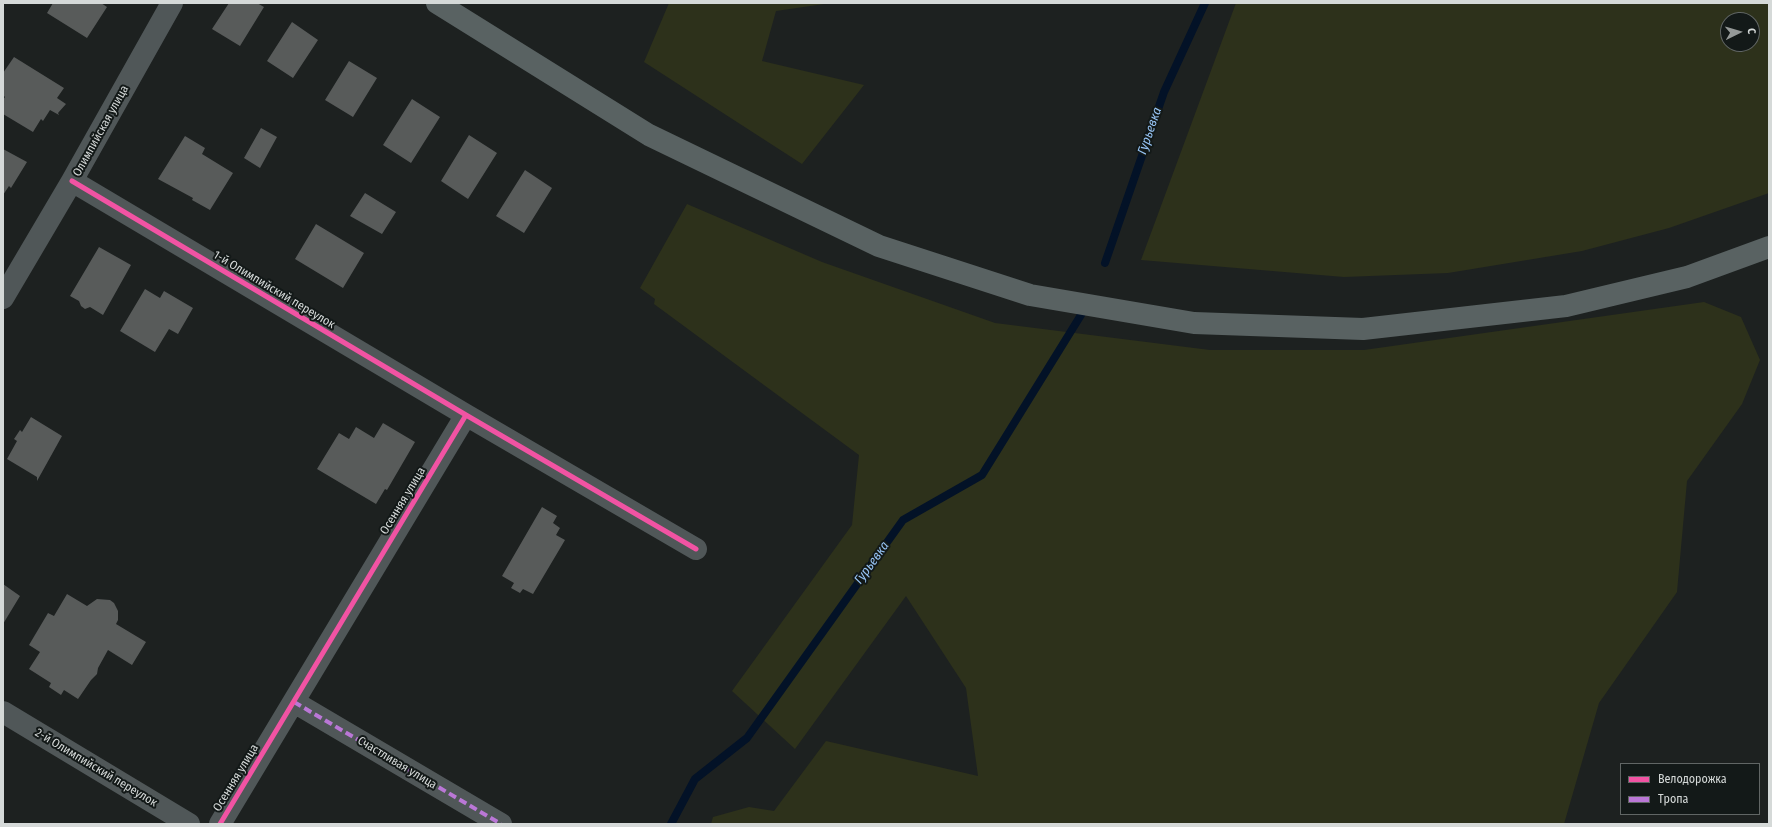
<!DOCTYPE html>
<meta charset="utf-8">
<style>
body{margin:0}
#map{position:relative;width:1772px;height:827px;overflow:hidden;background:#1d2120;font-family:"Fira Sans Condensed",sans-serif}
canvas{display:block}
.frame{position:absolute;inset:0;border:4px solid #d5d9d8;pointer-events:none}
.legend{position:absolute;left:1620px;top:763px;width:140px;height:52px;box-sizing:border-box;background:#131918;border:1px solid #616665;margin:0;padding:5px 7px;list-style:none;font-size:12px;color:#d5d9d8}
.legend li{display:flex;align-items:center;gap:8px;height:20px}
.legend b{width:20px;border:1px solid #616665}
.north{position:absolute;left:1720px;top:12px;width:40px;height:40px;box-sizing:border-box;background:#131918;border:1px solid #616665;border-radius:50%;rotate:85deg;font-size:11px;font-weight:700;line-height:16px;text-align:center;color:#d5d9d8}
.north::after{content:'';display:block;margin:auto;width:14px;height:18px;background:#959998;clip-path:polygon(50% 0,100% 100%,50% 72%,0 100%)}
</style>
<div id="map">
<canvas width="1772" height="827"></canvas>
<div class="frame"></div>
<ul class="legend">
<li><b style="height:5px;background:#f153a3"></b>Велодорожка</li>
<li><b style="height:5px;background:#ba77d6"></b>Тропа</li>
</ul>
<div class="north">С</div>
</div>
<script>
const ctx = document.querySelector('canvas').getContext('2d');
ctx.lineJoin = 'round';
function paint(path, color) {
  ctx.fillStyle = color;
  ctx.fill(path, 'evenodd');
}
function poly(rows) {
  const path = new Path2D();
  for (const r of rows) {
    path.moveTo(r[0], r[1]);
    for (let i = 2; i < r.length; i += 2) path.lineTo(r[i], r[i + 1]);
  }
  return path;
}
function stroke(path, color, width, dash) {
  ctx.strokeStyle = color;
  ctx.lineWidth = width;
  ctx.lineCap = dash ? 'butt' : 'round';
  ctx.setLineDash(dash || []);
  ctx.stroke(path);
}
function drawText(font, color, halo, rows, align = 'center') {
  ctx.font = font + ' "Fira Sans Condensed",sans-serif';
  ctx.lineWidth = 4;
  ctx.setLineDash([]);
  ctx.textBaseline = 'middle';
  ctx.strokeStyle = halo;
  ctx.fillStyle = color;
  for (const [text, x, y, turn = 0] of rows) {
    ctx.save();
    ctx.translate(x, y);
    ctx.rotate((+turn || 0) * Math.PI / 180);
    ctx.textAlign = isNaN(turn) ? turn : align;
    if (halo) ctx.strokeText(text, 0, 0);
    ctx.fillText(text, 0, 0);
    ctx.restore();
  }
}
paint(poly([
 [669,3,831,3,776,11,762,61,864,85,802,164,644,62],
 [1236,3,1769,3,1769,193,1669,228,1582,251,1448,273,1344,277,1141,260],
 [1728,20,1752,20,1752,44,1728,44],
 [687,204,822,262,995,323,1210,350,1364,350,1704,302,1741,317,1760,360,1742,404,1687,481,1677,592,1599,703,1564,824,711,824,713,817,749,807,774,811,826,741,978,776,966,688,906,596,795,749,732,691,852,525,859,455,654,304,655,299,640,288]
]), '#2d311b');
stroke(poly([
 [1105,263,1164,92,1205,3],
 [671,824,695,779,747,738,903,520,982,475,1081,315]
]), '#031227', 8);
paint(poly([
 [53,3,101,3,107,7,87,38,47,13],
 [229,3,257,3,264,7,240,46,212,29],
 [292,22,318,40,293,78,267,61],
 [14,57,64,88,57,98,66,104,58,113,59,115,50,110,43,121,41,119,33,132,3,114,3,100,5,97,3,95,3,73],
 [349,61,377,78,353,117,325,100],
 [412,99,440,117,411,163,383,145],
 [261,128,277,137,260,168,244,158],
 [469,135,497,153,468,199,441,181],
 [185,136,205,148,202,154,233,173,210,210,192,200,193,198,158,179],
 [3,149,27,162,11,188,9,186,3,195],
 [525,170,552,188,524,233,496,216],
 [365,193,396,212,382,234,350,216],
 [316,224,364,253,343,288,295,259],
 [99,247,131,265,103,315,90,307,85,309,81,306,79,301,70,296],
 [145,289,160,298,164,291,193,308,178,334,169,329,155,352,120,331],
 [31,417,62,436,37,481,37,477,7,459,17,441,14,439,20,430,22,432],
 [383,423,415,442,387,490,385,489,376,504,317,469,339,433,349,439,356,427,374,438],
 [542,507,557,516,553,523,560,528,556,535,565,540,533,594,523,589,520,593,511,588,514,583,502,576],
 [3,584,20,596,3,624],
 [67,594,87,606,97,599,110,600,114,603,118,611,118,620,116,624,146,642,132,665,108,650,98,668,97,674,91,680,78,699,64,690,61,695,49,687,51,683,29,669,40,652,29,645,48,613,54,616]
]), '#585b5a');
stroke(poly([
 [72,181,466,415,696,549],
 [3,298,72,181,172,3],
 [294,702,501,824],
 [3,712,189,824],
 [220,824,466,415]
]), '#505758', 22);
stroke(poly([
 [437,3,649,135,879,246,1030,295,1194,323,1363,329,1566,306,1687,277,1769,247]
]), '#596262', 22);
stroke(poly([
 [294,702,501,824]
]), '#ba77d6', 4, [8, 4]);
stroke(poly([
 [72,181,466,415,696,549],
 [220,824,466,415]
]), '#f153a3', 5);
drawText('12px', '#d5d9d8', '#131918', [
 ["Олимпийская улица",101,131,-61],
 ["1-й Олимпийский переулок",274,290,31],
 ["Осенняя улица",403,501,-59],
 ["Счастливая улица",397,763,31],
 ["2-й Олимпийский переулок",96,768,31],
 ["Осенняя улица",236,778,-59]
]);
drawText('italic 13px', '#97c4f5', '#131918', [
 ["Гурьевка",1150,131,-71],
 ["Гурьевка",872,563,-54]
]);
</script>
